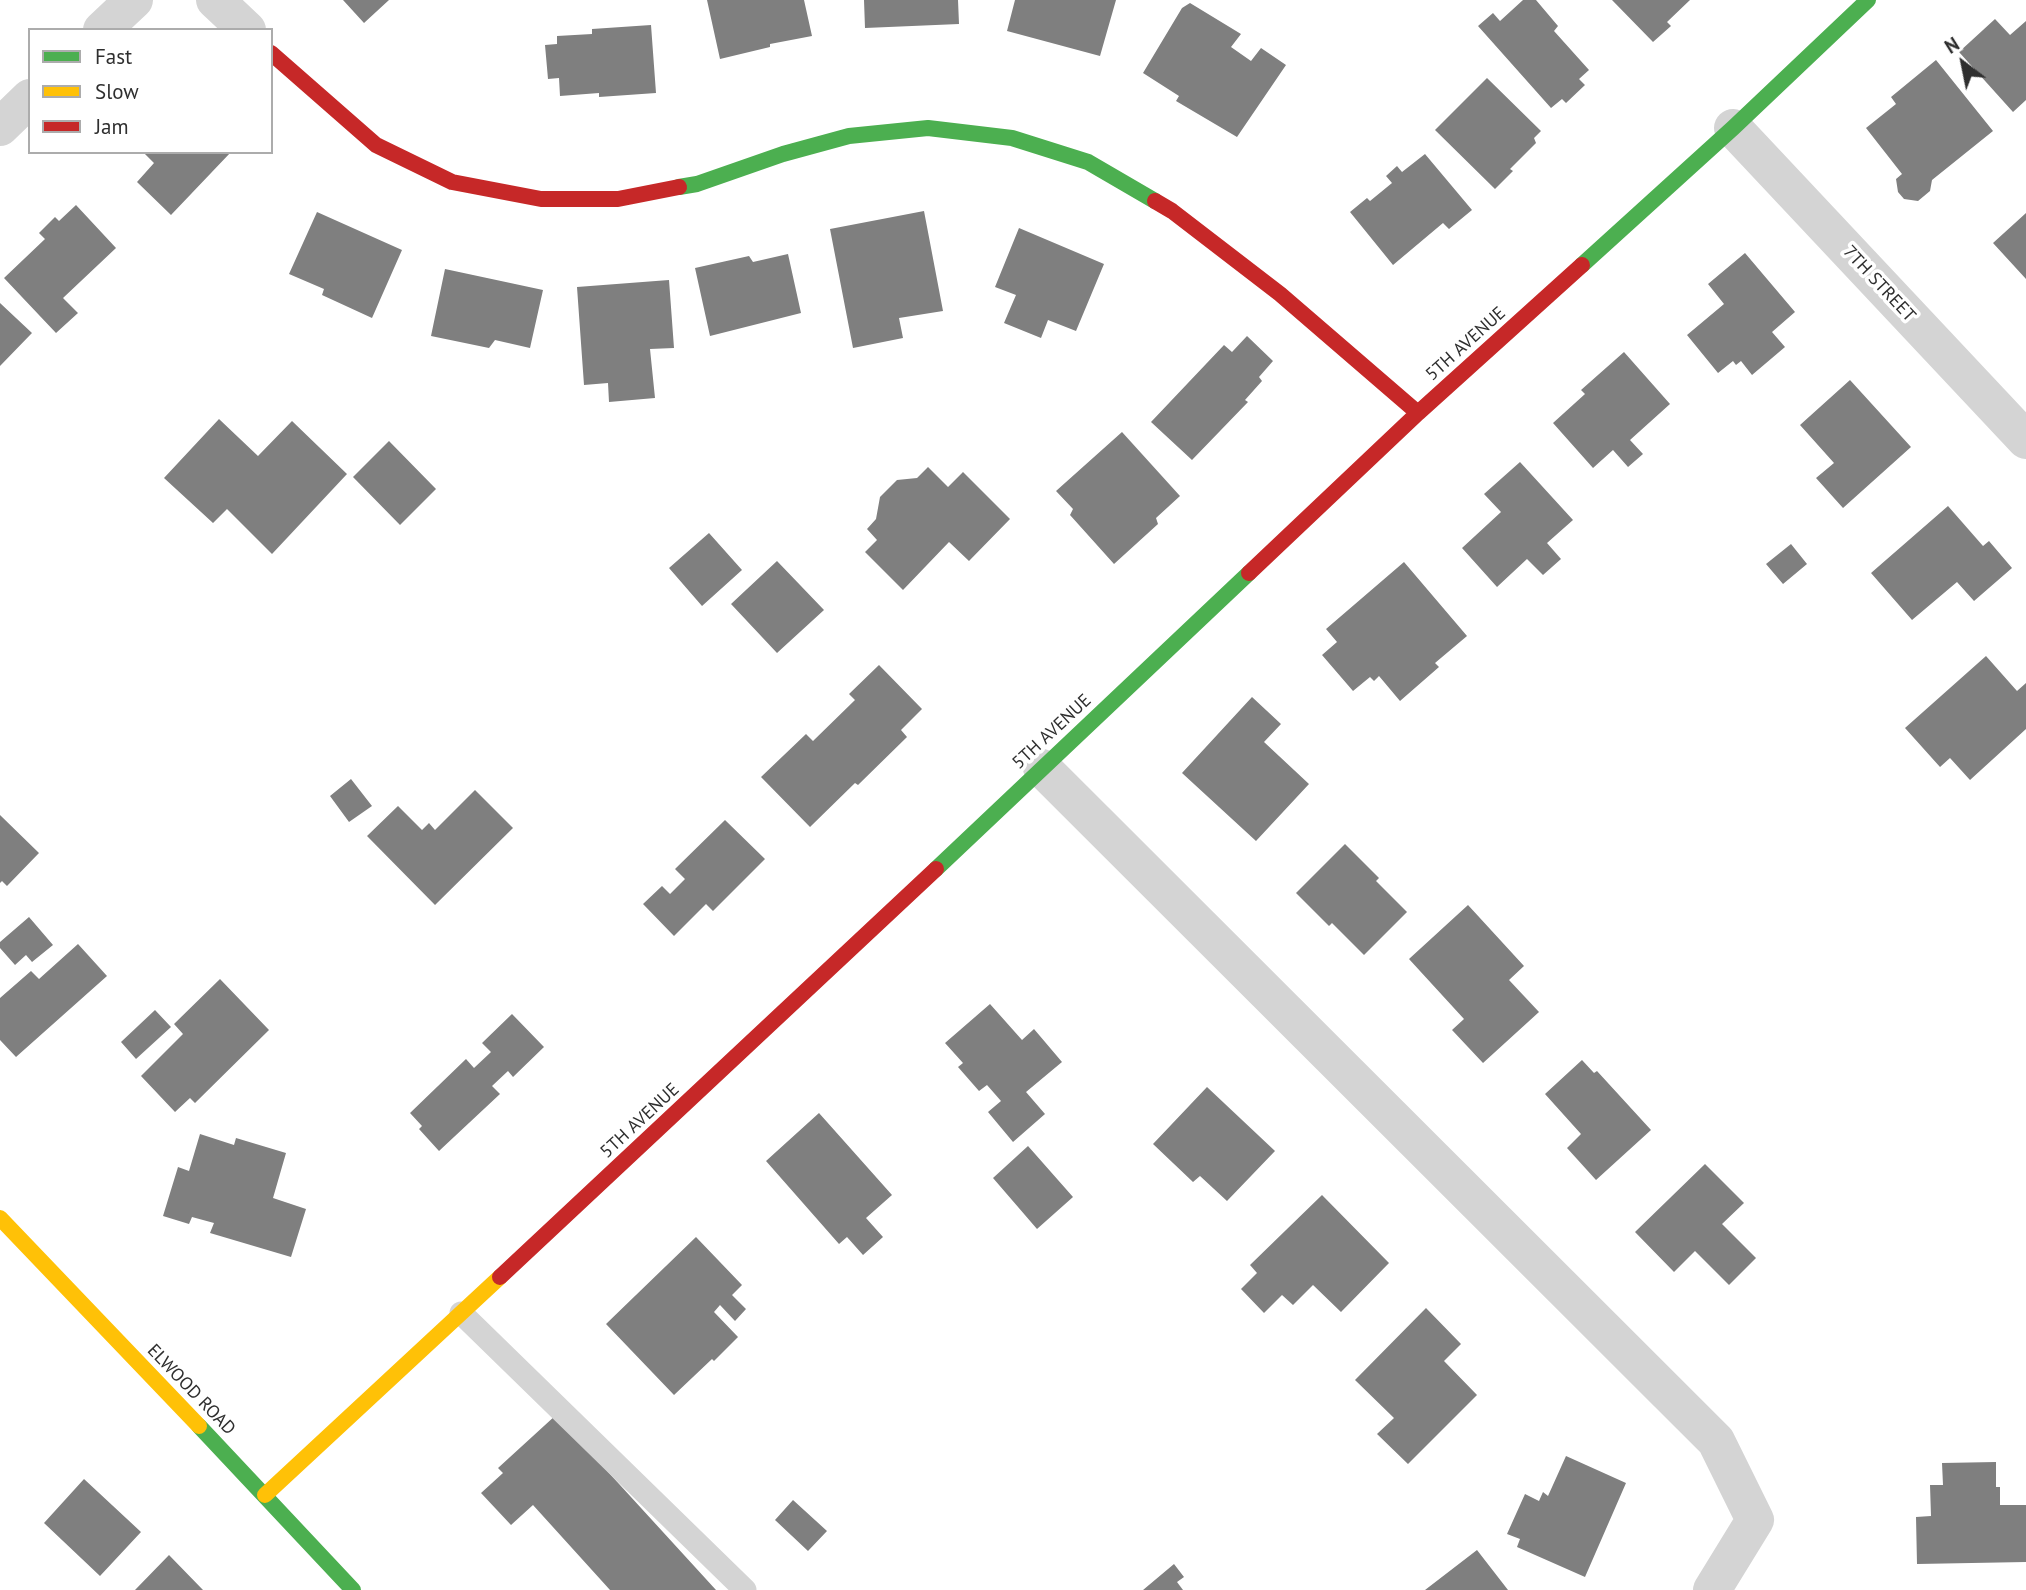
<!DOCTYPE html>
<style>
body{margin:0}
#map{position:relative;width:2026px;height:1590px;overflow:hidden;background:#fff;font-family:"PT Sans",sans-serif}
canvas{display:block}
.legend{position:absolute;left:28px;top:28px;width:245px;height:126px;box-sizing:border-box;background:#fff;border:2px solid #acacac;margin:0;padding:9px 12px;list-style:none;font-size:21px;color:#2f2f2f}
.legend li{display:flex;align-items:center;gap:14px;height:35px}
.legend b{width:35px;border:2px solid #acacac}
.north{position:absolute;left:1928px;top:28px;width:70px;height:70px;-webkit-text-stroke:5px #fff;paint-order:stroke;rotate:328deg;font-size:19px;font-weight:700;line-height:28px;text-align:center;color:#2f2f2f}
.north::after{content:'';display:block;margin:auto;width:24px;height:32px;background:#2f2f2f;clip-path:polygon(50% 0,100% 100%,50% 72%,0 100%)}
</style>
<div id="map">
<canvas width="2026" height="1590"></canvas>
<ul class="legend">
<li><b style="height:9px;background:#4caf50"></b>Fast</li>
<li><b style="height:9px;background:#ffc107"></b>Slow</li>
<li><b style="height:9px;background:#c62828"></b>Jam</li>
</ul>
<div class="north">N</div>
</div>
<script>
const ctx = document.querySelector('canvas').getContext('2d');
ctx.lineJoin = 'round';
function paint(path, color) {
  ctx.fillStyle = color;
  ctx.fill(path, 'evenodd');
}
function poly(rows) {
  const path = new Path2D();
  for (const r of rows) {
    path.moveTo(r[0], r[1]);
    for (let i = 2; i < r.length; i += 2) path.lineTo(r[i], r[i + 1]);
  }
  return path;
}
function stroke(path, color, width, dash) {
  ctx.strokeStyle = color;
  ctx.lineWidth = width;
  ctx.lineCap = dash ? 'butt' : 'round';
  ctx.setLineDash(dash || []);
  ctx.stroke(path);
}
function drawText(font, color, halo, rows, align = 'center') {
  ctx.font = font + ' "PT Sans",sans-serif';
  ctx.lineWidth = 7;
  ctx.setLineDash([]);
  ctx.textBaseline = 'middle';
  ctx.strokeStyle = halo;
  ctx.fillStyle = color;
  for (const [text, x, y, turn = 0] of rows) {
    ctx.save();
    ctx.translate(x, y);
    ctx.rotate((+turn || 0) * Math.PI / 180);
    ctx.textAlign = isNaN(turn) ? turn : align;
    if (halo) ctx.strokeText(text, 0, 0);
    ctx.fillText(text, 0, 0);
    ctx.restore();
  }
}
paint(poly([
 [343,0,389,0,364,23],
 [707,0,804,0,812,36,770,44,770,47,720,59],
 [864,0,958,0,959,24,865,28],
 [1015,0,1116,0,1100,56,1007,31],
 [1523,0,1536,0,1558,26,1554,31,1589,70,1579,79,1585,85,1566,103,1562,99,1551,108,1478,26,1493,13,1500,21],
 [1612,0,1690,0,1667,22,1671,26,1653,42],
 [1190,3,1241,34,1231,47,1251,61,1261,48,1286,65,1237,137,1176,101,1179,96,1143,73,1182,8],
 [1995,19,2010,35,2026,21,2026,100,2013,112,1959,52],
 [651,25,656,93,599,97,599,93,560,96,559,78,548,79,545,45,557,44,557,36,592,34,592,29],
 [1936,60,1993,131,1932,180,1930,191,1918,201,1904,199,1898,192,1896,179,1902,174,1866,128,1896,104,1891,97],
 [1487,78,1541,131,1534,138,1536,143,1510,169,1513,171,1495,189,1435,130],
 [143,152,231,152,171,215,137,182,154,163],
 [1425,154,1472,210,1449,229,1443,223,1393,265,1350,212,1367,198,1370,201,1392,183,1386,176,1397,166,1402,172],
 [76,205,116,248,63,298,78,313,56,333,4,278,45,239,39,233,55,217,59,221],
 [924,211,943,311,899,318,903,338,853,348,830,229],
 [317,212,402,250,372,318,322,295,324,289,289,274],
 [2026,213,2026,279,1993,243],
 [1019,228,1104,264,1076,331,1048,320,1041,338,1004,323,1016,295,995,287],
 [1745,253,1795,312,1772,332,1785,347,1752,375,1741,361,1736,365,1733,361,1718,373,1687,335,1724,304,1708,284],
 [788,254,801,313,710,336,695,268,749,256,753,262],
 [445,269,543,290,530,348,495,340,489,348,431,336],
 [669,280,674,348,650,349,655,398,609,402,608,383,584,385,577,287],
 [0,303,32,333,0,366],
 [1247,336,1273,361,1259,377,1262,381,1245,400,1248,402,1192,460,1151,422,1224,345,1232,352],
 [1624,352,1670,404,1630,440,1643,454,1628,467,1613,450,1593,468,1553,423,1585,394,1581,390],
 [1850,380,1911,447,1843,508,1816,478,1834,463,1800,425],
 [219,419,258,456,292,421,347,474,272,554,227,509,213,523,164,478],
 [1122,432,1180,496,1156,518,1158,524,1114,564,1070,515,1073,509,1056,491],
 [389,441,436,489,400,525,353,477],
 [1520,462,1573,520,1547,543,1561,559,1543,575,1527,559,1497,587,1462,548,1501,512,1484,494],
 [928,467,948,487,963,472,1010,519,969,561,949,542,903,590,865,552,877,540,867,529,876,519,880,497,897,480,917,478],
 [1948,506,1983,546,1989,541,2012,568,1974,601,1957,582,1912,620,1871,573],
 [709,533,742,570,702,606,669,568],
 [1791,544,1807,564,1783,584,1766,564],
 [777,561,824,610,777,653,731,604],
 [1404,562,1467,636,1435,663,1439,667,1400,701,1379,676,1374,681,1370,677,1353,691,1322,655,1337,642,1326,629],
 [1986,656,2017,691,2026,683,2026,729,1970,780,1950,758,1940,767,1905,728],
 [879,665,922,709,901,730,907,737,858,785,855,783,810,827,761,777,806,734,813,741,855,700,849,694],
 [1252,697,1281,724,1264,742,1309,784,1256,841,1182,773],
 [351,779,372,806,349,822,330,796],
 [475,790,513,828,435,905,367,836,398,806,422,830,429,823,435,830],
 [0,815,39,853,7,886,2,881,0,883],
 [725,820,765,859,713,911,706,904,674,936,643,904,662,886,670,894,685,879,675,869],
 [1345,844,1379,878,1376,881,1407,912,1364,955,1332,923,1329,926,1296,893],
 [1468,905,1524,966,1509,980,1539,1012,1483,1063,1452,1030,1464,1019,1409,959],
 [29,917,53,945,32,962,26,955,15,965,0,948,0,942],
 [78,944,107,976,16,1057,0,1040,0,998,31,971,39,979],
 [220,979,269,1030,195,1103,190,1098,175,1112,141,1076,183,1034,174,1024],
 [990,1004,1022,1040,1034,1029,1062,1062,1026,1092,1045,1114,1013,1142,988,1112,1001,1101,987,1085,979,1091,958,1067,963,1063,945,1043],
 [155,1010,171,1027,136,1059,121,1042],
 [512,1014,544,1047,513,1077,508,1071,492,1086,500,1094,439,1151,419,1129,422,1126,410,1113,466,1059,474,1068,491,1052,482,1043],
 [1582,1060,1594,1073,1597,1071,1651,1130,1596,1180,1567,1148,1581,1134,1545,1094],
 [1207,1087,1275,1151,1227,1201,1200,1176,1193,1182,1153,1144],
 [819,1113,892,1195,866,1218,883,1237,863,1255,847,1237,839,1244,766,1161],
 [200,1134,234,1145,236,1138,286,1153,273,1198,306,1209,291,1257,210,1233,214,1223,192,1217,189,1224,163,1216,178,1167,189,1171],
 [1028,1146,1073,1197,1037,1229,993,1178],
 [1705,1164,1744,1203,1722,1224,1756,1258,1729,1285,1695,1251,1674,1272,1635,1232],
 [1322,1195,1389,1263,1341,1312,1313,1285,1293,1305,1282,1295,1264,1313,1241,1289,1257,1273,1250,1265],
 [696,1237,742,1285,732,1295,746,1309,735,1321,720,1305,714,1312,738,1337,714,1361,712,1359,674,1395,606,1324],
 [1426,1308,1461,1344,1444,1361,1477,1395,1408,1464,1377,1434,1394,1418,1355,1380],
 [556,1415,716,1590,610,1590,533,1505,511,1525,481,1493,503,1473,498,1468],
 [1566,1456,1626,1483,1585,1577,1517,1547,1520,1539,1507,1534,1525,1494,1539,1501,1543,1492,1548,1496],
 [1996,1462,1996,1487,2000,1487,2000,1505,2026,1505,2026,1562,1917,1564,1916,1517,1931,1516,1930,1485,1943,1485,1942,1463],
 [84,1479,141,1532,100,1576,44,1523],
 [793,1500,827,1531,808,1551,775,1520],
 [1477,1550,1508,1590,1425,1590],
 [169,1555,203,1590,135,1590],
 [1174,1564,1184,1577,1177,1582,1183,1590,1143,1590]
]), '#7f7f7f');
stroke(poly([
 [461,1313,745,1590]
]), '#d4d4d4', 23);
stroke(poly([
 [215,0,247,30],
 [102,30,134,0],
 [0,127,30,98],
 [1733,128,2026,440],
 [1042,768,1716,1441,1755,1520,1712,1590]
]), '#d4d4d4', 38);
stroke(poly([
 [679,187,697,184,783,154,849,136,928,128,1012,138,1088,162,1155,201],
 [1582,265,1733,128,1868,0],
 [936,869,1249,573],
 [199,1426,353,1590]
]), '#4caf50', 16);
stroke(poly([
 [0,1218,199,1426],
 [265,1495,500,1277]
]), '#ffc107', 16);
stroke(poly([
 [271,53,376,145,452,182,541,199,618,199,679,187],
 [1155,201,1172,211,1280,294,1418,413],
 [1249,573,1418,413,1582,265],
 [500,1277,936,869]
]), '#c62828', 16);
drawText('18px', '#2f2f2f', '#fff', [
 ["7TH STREET",1879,284,47],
 ["5TH AVENUE",1466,344,-42],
 ["5TH AVENUE",1052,732,-43],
 ["5TH AVENUE",640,1121,-43],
 ["ELWOOD ROAD",191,1390,46]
]);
</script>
